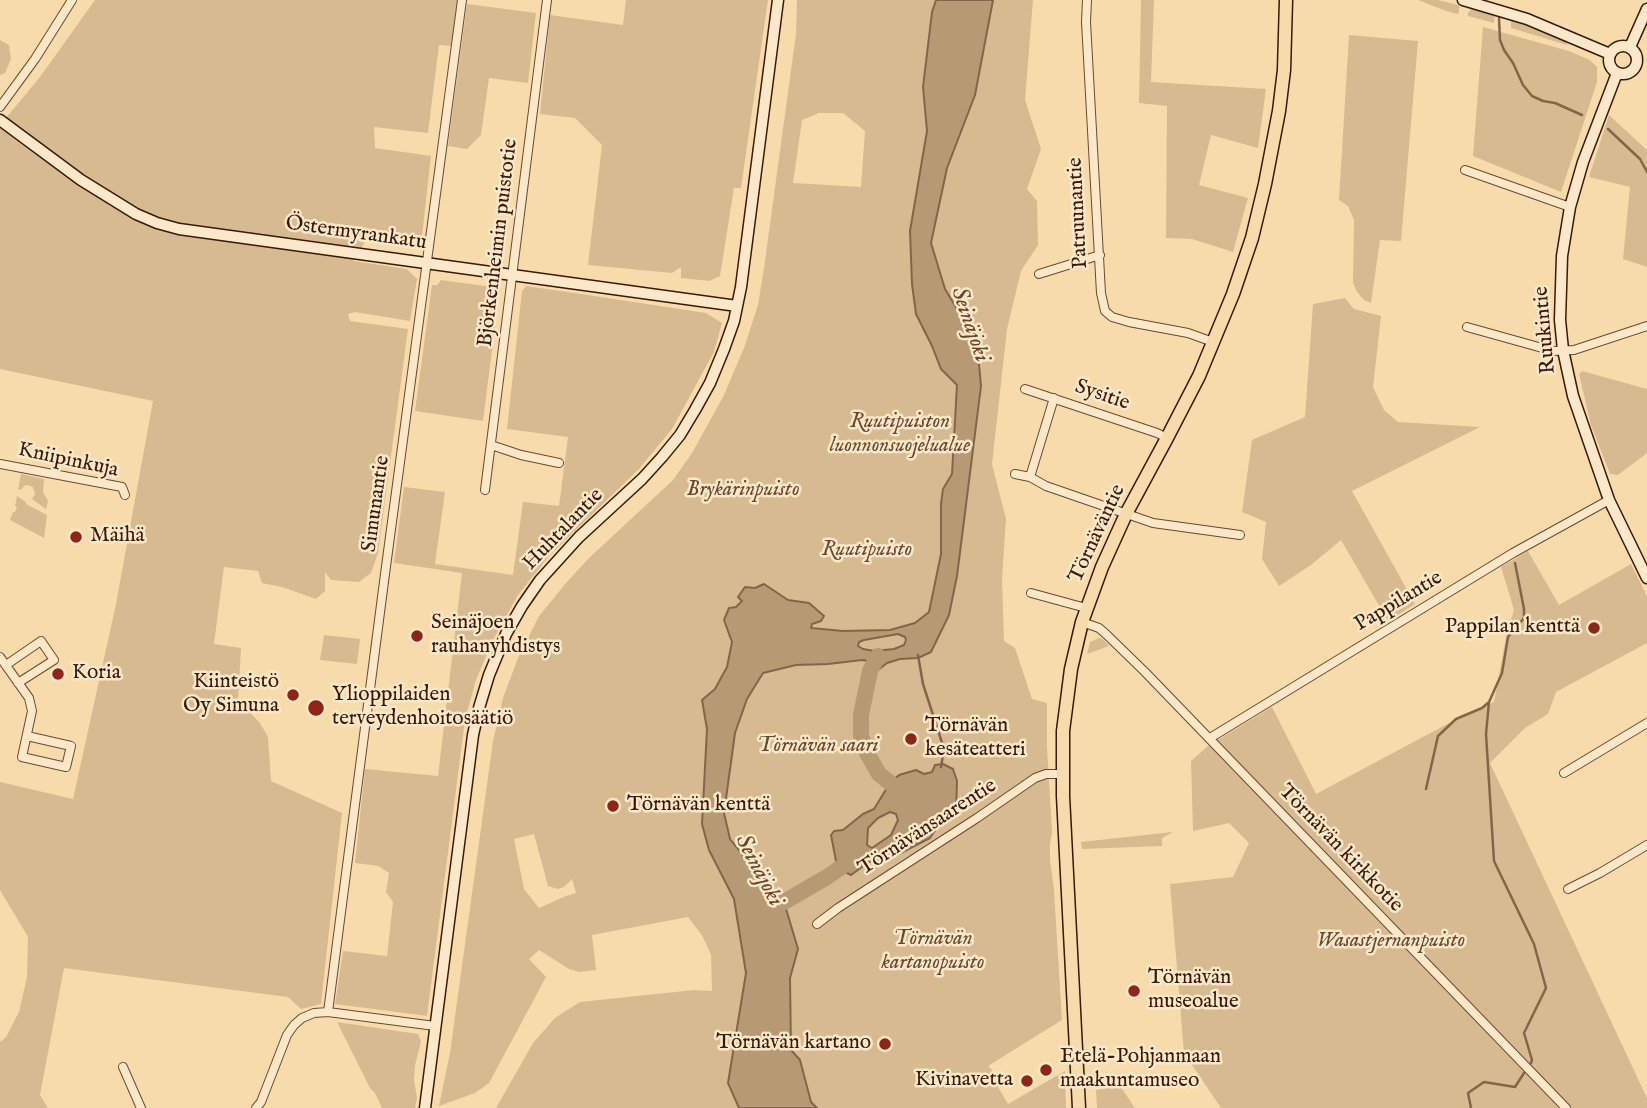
<!DOCTYPE html>
<meta charset="utf-8">
<style>
body{margin:0}
canvas{display:block;background:#f8dbab}
</style>
<canvas width="1647" height="1108"></canvas>
<script>
const ctx = document.querySelector('canvas').getContext('2d');
ctx.lineJoin = 'round';
function paint(path, color) {
  ctx.fillStyle = color;
  ctx.fill(path, 'evenodd');
}
function poly(rows) {
  const path = new Path2D();
  for (const r of rows) {
    if (r.length === 3) {
      path.moveTo(r[0] + r[2], r[1]);
      path.arc(r[0], r[1], r[2], 0, 2 * Math.PI);
      continue;
    }
    path.moveTo(r[0], r[1]);
    for (let i = 2; i < r.length; i += 2) path.lineTo(r[i], r[i + 1]);
  }
  return path;
}
function stroke(path, color, width, dash) {
  ctx.strokeStyle = color;
  ctx.lineWidth = width;
  ctx.lineCap = dash ? 'butt' : 'round';
  ctx.setLineDash(dash || []);
  ctx.stroke(path);
}
function drawText(font, color, halo, rows, align = 'center') {
  ctx.font = font + ' "IM FELL English",serif';
  ctx.lineWidth = 5;
  ctx.setLineDash([]);
  ctx.textBaseline = 'middle';
  ctx.strokeStyle = halo;
  ctx.fillStyle = color;
  for (const [text, x, y, turn = 0] of rows) {
    ctx.save();
    ctx.translate(x, y);
    ctx.rotate((+turn || 0) * Math.PI / 180);
    ctx.textAlign = isNaN(turn) ? turn : align;
    if (halo) ctx.strokeText(text, 0, 0);
    ctx.fillText(text, 0, 0);
    ctx.restore();
  }
}
paint(poly([
 [95,0,458,0,451,46,439,45,428,133,374,127,375,148,431,156,422,236,414,242,368,237,353,261,407,269,417,279,410,321,355,312,348,314,350,321,408,329,378,553,371,573,359,582,331,580,325,572,325,591,316,599,282,587,262,583,258,571,224,567,214,644,241,648,238,700,260,723,268,737,271,781,342,813,321,1004,301,1009,288,997,64,968,40,1095,48,1108,0,1108,0,1042,6,1037,19,1012,27,977,28,937,0,890,0,782,73,799,116,604,153,401,0,369,0,125,40,77],
 [626,0,768,0,741,188,734,188,720,276,709,281,681,278,681,267,672,273,588,265,602,145,575,118,540,114,550,15,623,25],
 [797,0,936,0,932,12,923,87,927,131,910,231,912,284,916,314,932,346,941,369,957,384,952,474,943,489,941,504,941,554,929,612,916,623,890,630,843,631,811,628,812,624,809,603,788,601,764,584,742,600,724,620,732,642,727,667,715,689,702,700,707,729,702,824,709,850,734,899,746,973,728,1083,739,1108,496,1108,533,1043,555,1018,580,1002,694,990,712,991,711,955,703,937,688,917,592,935,596,970,579,972,569,969,539,950,529,959,546,977,489,1083,475,1093,439,1106,450,1053,493,741,503,698,518,658,539,616,566,583,589,558,673,480,692,453,723,397,744,348,758,305,764,268,796,34],
 [819,113,843,113,865,131,861,187,793,183,802,120],
 [534,834,548,886,558,889,564,887,572,879,576,893,566,896,539,908,524,889,514,839],
 [993,0,1033,0,1025,100,1041,149,1027,189,1037,201,1038,245,1021,271,1007,329,992,464,1006,519,1002,579,1004,641,1015,648,1032,699,1047,703,1047,747,1052,832,1050,845,1050,860,1054,890,1062,1020,988,1066,995,1073,998,1087,1008,1104,1065,1071,1066,1108,817,1108,811,1102,800,1060,791,1050,790,978,798,949,784,903,753,868,730,839,724,813,735,732,747,699,763,673,796,665,828,664,862,660,868,661,878,670,887,663,931,652,949,615,958,565,977,342,945,289,931,243,947,168,975,95],
 [1141,0,1154,0,1151,82,1266,89,1258,148,1211,135,1199,185,1248,198,1233,252,1192,239,1166,238,1167,106,1139,103],
 [1418,0,1438,0,1458,5,1459,6,1459,13,1457,14,1446,11],
 [467,4,536,13,528,83,489,78,481,135,467,149,448,146],
 [1472,8,1495,14,1494,23,1468,16,1468,13],
 [1511,19,1540,30,1567,42,1567,45,1511,28],
 [1483,27,1569,51,1590,60,1597,67,1597,82,1561,192,1473,156],
 [1349,35,1418,41,1401,241,1380,240,1371,303,1364,300,1357,292,1353,283,1354,220,1348,206,1339,200],
 [0,40,9,45,11,59,5,73,0,75],
 [1609,115,1647,150,1647,267,1623,259,1630,187,1589,177],
 [441,280,500,288,483,421,415,411,432,285,437,285],
 [526,286,588,295,706,313,722,323,714,352,672,429,639,469,550,555,518,595,492,642,476,680,465,720,427,1016,335,1004,343,951,387,956,393,902,386,892,389,873,378,866,355,863,365,769,438,776,462,573,394,563,404,487,445,492,435,564,513,575,523,502,559,506,568,437,507,429,522,291],
 [1345,298,1354,309,1381,316,1373,387,1384,410,1398,422,1480,427,1352,491,1415,604,1388,621,1341,540,1311,565,1279,586,1262,559,1266,522,1242,512,1252,440,1305,417,1313,304],
 [1582,371,1647,389,1647,453,1618,475,1610,474,1591,425,1579,374],
 [21,474,44,479,43,492,48,501,46,509,32,499,35,494,33,487,27,485,24,486,21,490,18,489],
 [17,496,26,502,26,504,47,515,44,538,10,520,13,512,15,512,17,507,15,506],
 [1528,551,1559,605,1631,564,1647,596,1647,643,1556,692,1548,714,1525,728,1490,763,1647,1098,1647,1108,1221,1108,1184,1053,1170,884,1233,877,1249,843,1229,823,1193,831,1191,761,1208,746,1272,707,1316,794,1466,714,1494,702,1507,632,1514,610,1501,567],
 [898,634,905,637,906,640,904,645,888,650,874,651,863,649,858,646,859,642,864,640],
 [324,635,360,639,357,664,320,660],
 [1099,638,1103,639,1109,646,1087,654,1090,642],
 [1173,832,1162,838,1162,846,1082,849,1081,842],
 [337,1022,418,1034,421,1042,415,1065,414,1080,417,1098,415,1108,382,1108,375,1093,370,1088],
 [1120,1086,1135,1108,1097,1108,1096,1090]
]), '#d8ba90');
const water = poly([
 [936,0,993,0,975,95,947,168,931,243,945,289,977,342,981,386,957,576,949,615,931,652,918,658,900,659,887,663,878,670,871,668,868,661,862,660,828,664,796,665,763,673,747,699,735,733,724,813,730,839,753,868,784,902,798,949,790,978,791,1050,800,1060,811,1102,817,1108,739,1108,728,1083,746,973,734,899,709,850,702,824,707,729,702,700,715,689,727,667,732,642,724,620,729,608,736,607,742,601,738,597,745,587,755,588,764,584,788,600,809,603,824,616,821,621,812,624,811,628,843,631,890,630,915,623,929,612,941,554,941,504,943,489,952,474,957,385,941,369,932,346,916,314,912,284,910,231,927,131,923,87,932,12,936,0],
 [898,634,905,637,906,640,904,645,894,649,874,651,863,649,858,646,859,642,864,640,898,634],
 [943,764,953,769,957,781,956,815,938,826,930,838,893,857,869,862,851,875,839,869,836,861,831,835,834,831,843,830,863,814,874,809,890,783,899,775,916,770,924,774,932,772,935,765,943,764],
 [890,812,896,814,898,820,891,835,872,848,867,845,868,828,878,818,890,812]
]);
paint(water, '#b79974');
stroke(water, '#85654a', 2);
stroke(poly([
 [1499,18,1500,40,1504,50,1513,63,1523,85,1532,96,1543,101,1555,103,1582,115],
 [1608,129,1640,159,1647,172],
 [1515,563,1524,609,1524,618,1508,637,1502,673,1489,702,1486,734,1494,861,1534,944,1546,988,1524,1033,1532,1060,1531,1063],
 [918,655,923,684,944,749,941,767],
 [1426,789,1438,736,1456,719,1482,708,1489,702],
 [1471,1108,1468,1093,1484,1082,1515,1087,1524,1073]
]), '#85654a', 2.5);
stroke(poly([
 [878,656,870,671,861,715,861,736,867,753,879,774,899,790,902,798],
 [784,902,827,877,856,857]
]), '#b79974', 16);
const street = poly([
 [1087,0,1086,22,1101,293,1105,311,1112,317,1129,322,1188,333,1213,342],
 [0,107,35,59,72,0],
 [1465,170,1570,207],
 [1039,274,1100,255],
 [1467,327,1553,351,1574,350,1647,326],
 [1025,389,1157,433,1167,438],
 [491,445,521,455,559,463],
 [0,464,122,487,125,495],
 [1015,474,1030,477,1046,486,1153,523,1240,535],
 [1030,477,1054,398],
 [485,490,547,0],
 [1031,593,1086,608],
 [1082,622,1099,628,1107,635,1145,672,1566,1108],
 [0,657,29,698,32,711,22,757,66,767,71,746,27,736],
 [6,665,41,641,54,660,18,683],
 [1210,738,1513,553,1609,500],
 [1564,773,1647,723],
 [1568,889,1600,873,1647,845],
 [817,924,838,908,977,818,1035,778,1046,774,1062,774],
 [328,1012,385,574,462,0],
 [123,1067,141,1108],
 [256,1108,261,1102,287,1035,294,1025,302,1018,314,1013,328,1012,435,1026]
]);
const secondary = poly([
 [1463,0,1527,19,1610,54],
 [1623,60,14],
 [1630,47,1647,9],
 [1617,73,1583,162,1570,207,1562,256,1560,320,1563,350,1573,396,1609,500,1647,578],
 [0,120,81,180,136,214,157,223,179,229,737,306],
 [425,1108,473,735,479,708,489,675,506,634,522,606,540,580,579,537,642,479,662,457,680,435,695,410,710,383,724,349,734,321,741,287,778,0]
]);
const primary = poly([
 [1079,1108,1063,796,1063,731,1071,669,1082,622,1102,567,1126,514,1167,438,1199,376,1233,294,1252,238,1265,184,1279,111,1284,70,1286,0]
]);
stroke(street, '#6a4932', 10);
stroke(secondary, '#3a180a', 13);
stroke(primary, '#3a180a', 15);
stroke(street, '#fae8c8', 8);
stroke(secondary, '#fae8c8', 10);
stroke(primary, '#f8dbab', 12);
for (const [x, y, r, color] of [
 [76,537,7,"#8f2418"],
 [1594,628,7,"#8f2418"],
 [417,636,7,"#8f2418"],
 [58,674,7,"#8f2418"],
 [293,695,7,"#8f2418"],
 [316,708,9,"#8f2418"],
 [911,739,7,"#8f2418"],
 [613,806,7,"#8f2418"],
 [1134,991,7,"#8f2418"],
 [885,1044,7,"#8f2418"],
 [1046,1070,7,"#8f2418"],
 [1027,1081,7,"#8f2418"]
]) {
  const dot = new Path2D();
  dot.arc(x, y, r, 0, 2 * Math.PI);
  ctx.fillStyle = color;
  ctx.fill(dot);
  stroke(dot, '#fae8c8', 2.5);
}
drawText('21px', '#3a180a', '#fae8c8', [
 ["Patruunantie",1079,213,-93],
 ["Östermyrankatu",356,234,8],
 ["Björkenheimin puistotie",499,243,-83],
 ["Ruukintie",1546,330,-95],
 ["Sysitie",1102,396,19],
 ["Kniipinkuja",68,461,12],
 ["Simunantie",377,504,-82],
 ["Huhtalantie",564,530,-46],
 ["Törnäväntie",1098,534,-65],
 ["Pappilantie",1399,602,-31],
 ["Törnävänsaarentie",928,828,-33],
 ["Törnävän kirkkotie",1340,849,46]
]);
drawText('italic 21px', '#694932', '#fae8c8', [
 ["Ruutipuiston",900,423],
 ["luonnonsuojelualue",900,447],
 ["Brykärinpuisto",743,491],
 ["Ruutipuisto",867,551],
 ["Törnävän saari",818,747],
 ["Törnävän",933,940],
 ["kartanopuisto",933,964],
 ["Wasastjernanpuisto",1391,942]
]);
drawText('21px', '#3a180a', '#fae8c8', [
 ["Mäihä",90,537],
 ["Seinäjoen",431,624],
 ["rauhanyhdistys",431,648],
 ["Pappilan kenttä",1580,628,"right"],
 ["Koria",72,674],
 ["Kiinteistö",279,683,"right"],
 ["Oy Simuna",279,707,"right"],
 ["Ylioppilaiden",332,696],
 ["terveydenhoitosäätiö",332,720],
 ["Törnävän",925,727],
 ["kesäteatteri",925,751],
 ["Törnävän kenttä",627,806],
 ["Törnävän",1148,979],
 ["museoalue",1148,1003],
 ["Törnävän kartano",871,1044,"right"],
 ["Etelä-Pohjanmaan",1060,1058],
 ["maakuntamuseo",1060,1082],
 ["Kivinavetta",1013,1081,"right"]
], 'left');
drawText('italic 23px', '#66452f', '#fae8c8', [
 ["Seinäjoki",969,325,71],
 ["Seinäjoki",758,871,62]
]);
</script>
